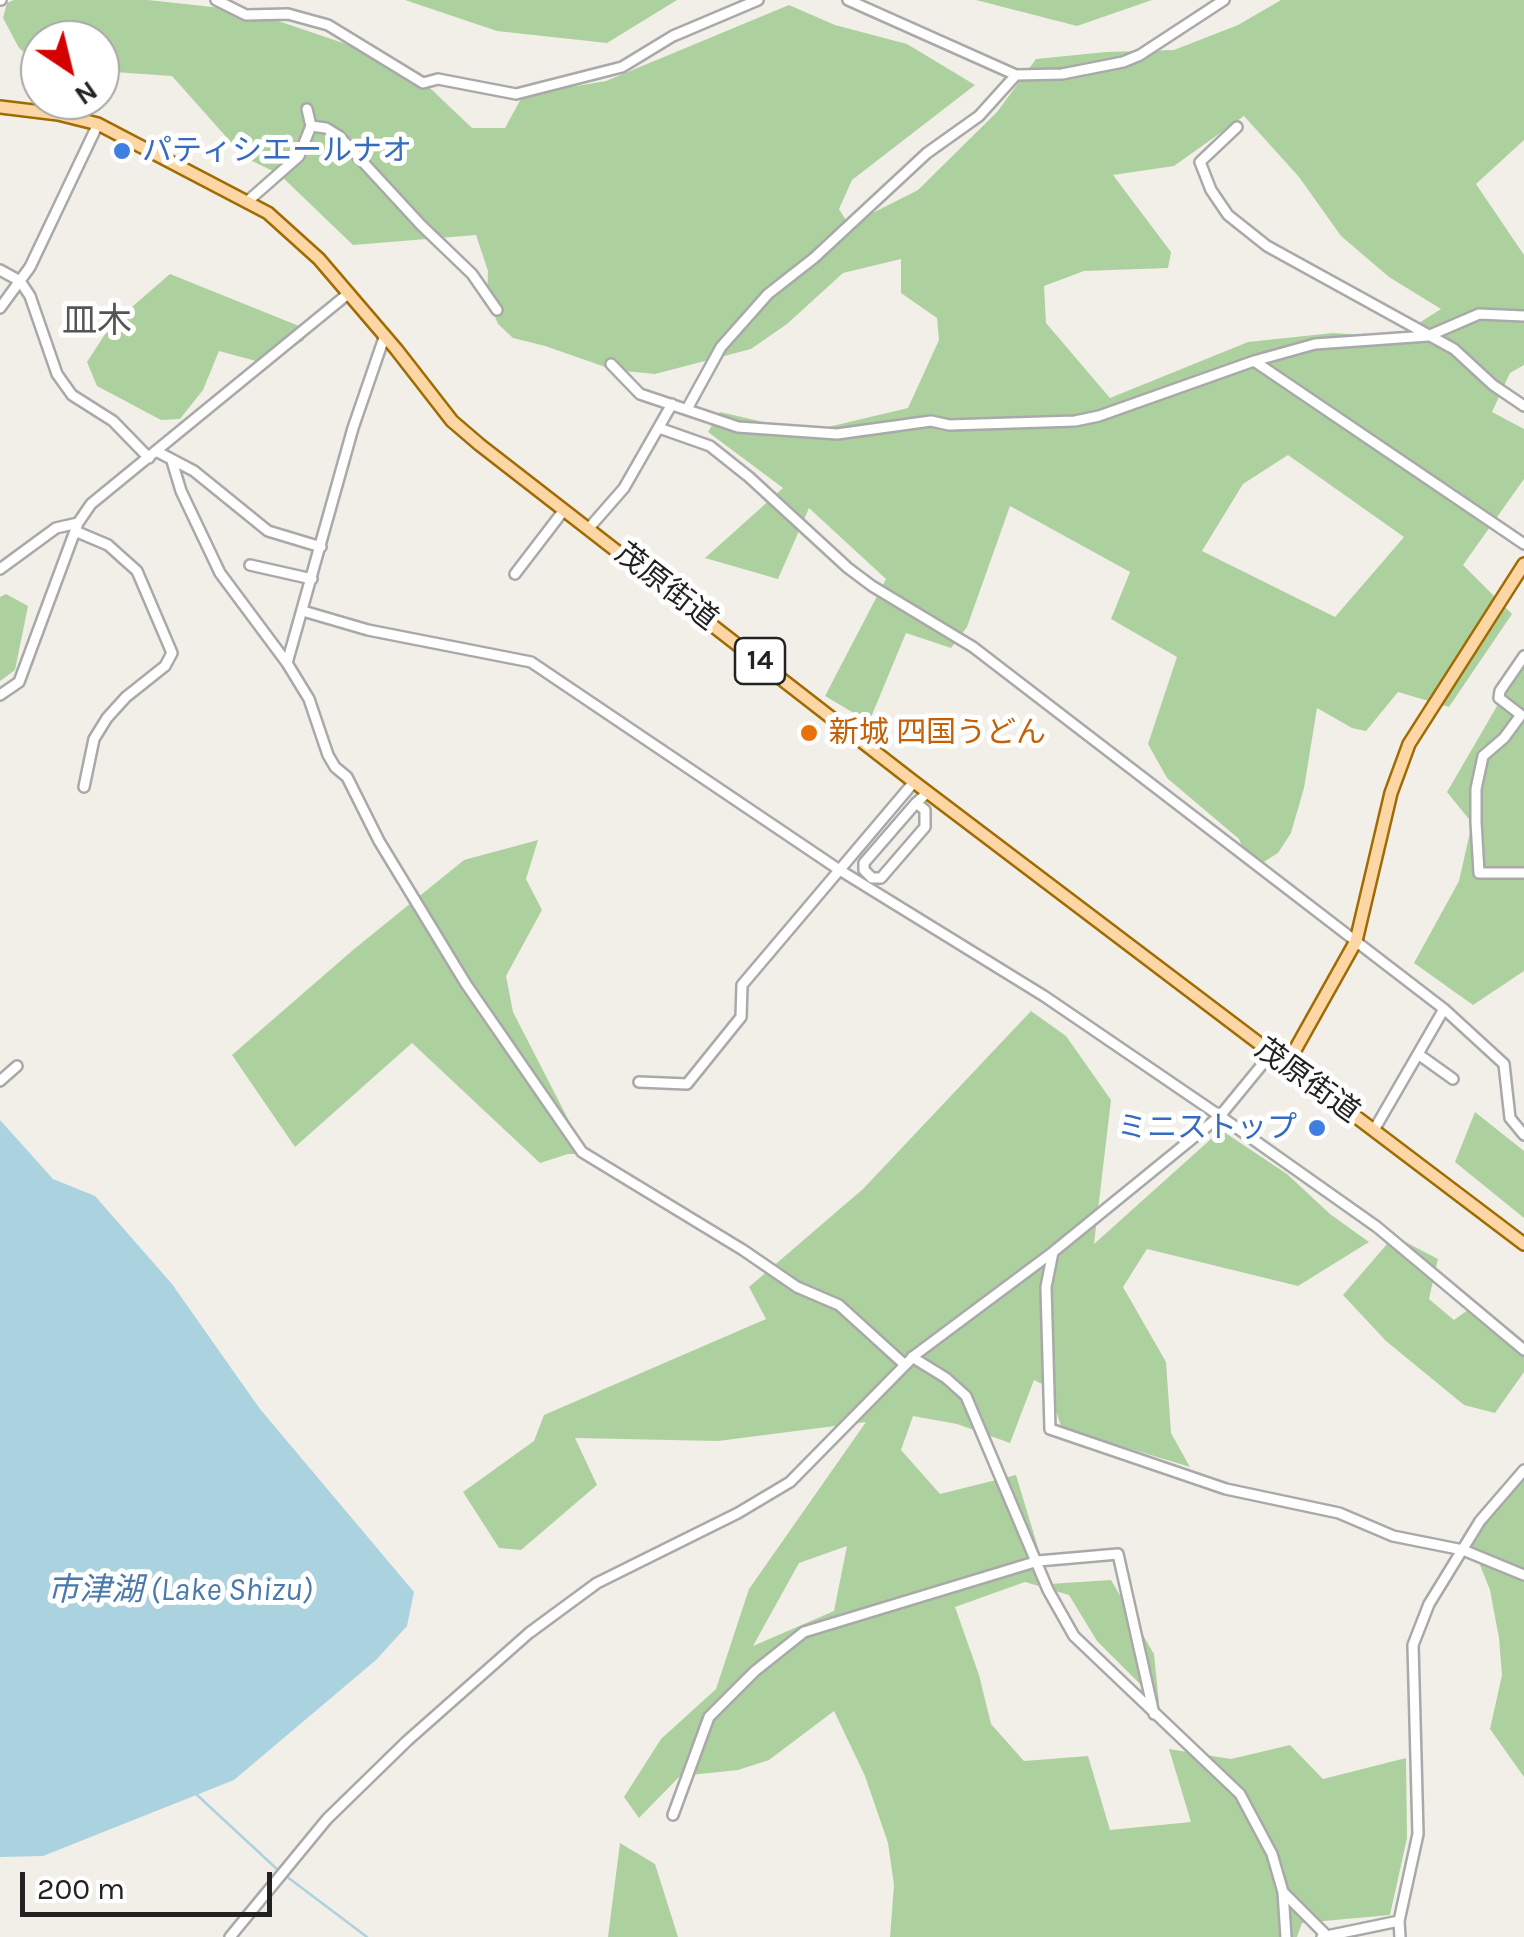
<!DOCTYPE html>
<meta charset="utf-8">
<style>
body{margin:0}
#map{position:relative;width:1524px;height:1937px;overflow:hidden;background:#f2efe9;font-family:Karla,sans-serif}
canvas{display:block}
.north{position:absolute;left:20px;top:20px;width:100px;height:100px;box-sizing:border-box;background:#fff;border:2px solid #a7a7a7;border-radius:50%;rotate:145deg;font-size:28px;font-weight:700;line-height:40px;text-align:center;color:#222}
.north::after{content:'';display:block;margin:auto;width:35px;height:45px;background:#d40000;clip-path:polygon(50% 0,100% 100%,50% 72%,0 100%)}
.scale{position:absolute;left:20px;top:1872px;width:252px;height:45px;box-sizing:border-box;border:5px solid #222;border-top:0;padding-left:12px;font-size:30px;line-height:35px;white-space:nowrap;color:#222;-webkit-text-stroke:8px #fff;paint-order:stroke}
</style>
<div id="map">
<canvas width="1524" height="1937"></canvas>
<div class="north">N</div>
<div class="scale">200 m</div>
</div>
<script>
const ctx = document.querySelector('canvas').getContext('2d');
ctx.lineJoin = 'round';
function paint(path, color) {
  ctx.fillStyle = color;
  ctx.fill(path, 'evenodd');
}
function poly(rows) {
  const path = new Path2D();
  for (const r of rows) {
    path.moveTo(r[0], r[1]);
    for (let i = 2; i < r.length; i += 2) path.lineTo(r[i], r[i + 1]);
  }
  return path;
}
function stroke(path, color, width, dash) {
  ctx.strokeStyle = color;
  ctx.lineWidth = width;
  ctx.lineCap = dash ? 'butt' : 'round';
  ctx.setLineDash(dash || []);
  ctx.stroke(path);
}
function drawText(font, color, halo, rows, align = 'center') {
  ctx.font = font + ' Karla,"Noto Sans JP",sans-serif';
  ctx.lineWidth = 10;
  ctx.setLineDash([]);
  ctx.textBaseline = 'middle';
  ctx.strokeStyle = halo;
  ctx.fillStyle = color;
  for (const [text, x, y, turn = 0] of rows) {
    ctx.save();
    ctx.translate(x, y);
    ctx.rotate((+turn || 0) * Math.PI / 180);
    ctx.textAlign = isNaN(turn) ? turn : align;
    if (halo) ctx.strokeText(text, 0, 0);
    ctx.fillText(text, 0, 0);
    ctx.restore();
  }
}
paint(poly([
 [14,0,148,0,249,11,349,45,430,88,472,128,505,128,523,95,606,81,789,5,835,25,907,44,975,85,852,180,839,209,849,225,918,190,997,112,1036,59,1106,52,1174,50,1238,25,1281,0,1524,0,1524,140,1476,184,1524,255,1524,365,1510,373,1492,412,1524,429,1524,479,1463,565,1512,614,1449,707,1398,692,1366,731,1352,728,1317,708,1304,788,1291,833,1278,853,1262,863,1246,857,1239,839,1167,778,1148,744,1177,657,1111,619,1130,572,1010,506,967,627,951,648,906,633,869,722,825,696,886,579,809,508,778,579,705,558,783,488,708,432,720,412,807,432,908,408,939,340,937,318,901,293,901,259,843,273,787,324,751,349,655,374,614,370,545,346,513,338,498,324,487,298,488,271,476,235,353,245,279,174,244,157,172,76,100,71,100,40,40,40,40,65,19,48,3,18,7,3],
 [1244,116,1299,177,1341,236,1389,277,1441,309,1397,337,1333,333,1248,342,1110,398,1046,323,1044,286,1084,271,1168,268,1171,252,1113,175,1174,166],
 [1288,455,1404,537,1335,617,1202,551,1243,484],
 [405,0,677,0,607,43,497,31],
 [976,0,1152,0,1077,26],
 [170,274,299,326,304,340,267,364,219,351,203,390,180,419,161,420,97,386,87,362,111,325],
 [6,594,28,606,15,670,0,681,0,597],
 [1524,668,1524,971,1473,1005,1414,963,1459,881,1472,823,1447,792,1511,682],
 [538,840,526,879,542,910,506,976,513,1012,586,1154,568,1154,540,1163,412,1043,295,1147,232,1055,353,950,464,860],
 [1031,1011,1066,1036,1111,1100,1094,1244,1221,1130,1287,1174,1330,1214,1369,1242,1298,1286,1147,1249,1123,1287,1166,1362,1171,1433,1190,1467,1111,1443,1065,1438,1048,1387,1034,1380,1010,1443,957,1424,913,1416,901,1450,940,1494,1016,1475,1049,1584,1111,1580,1154,1654,1159,1703,1097,1641,1069,1595,1025,1582,955,1607,979,1675,991,1724,1024,1761,1088,1756,1110,1830,1191,1822,1169,1749,1231,1759,1290,1745,1323,1779,1406,1758,1407,1838,1390,1915,1302,1923,1297,1937,890,1937,894,1885,888,1843,865,1776,834,1711,769,1760,738,1770,680,1776,639,1818,624,1797,661,1739,716,1689,749,1589,866,1422,718,1441,575,1438,597,1485,521,1550,499,1548,463,1492,534,1441,544,1415,766,1319,749,1287,863,1189],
 [847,1546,834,1611,753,1646,799,1563],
 [1475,1112,1524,1151,1524,1218,1455,1162],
 [1394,1236,1438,1259,1429,1299,1454,1320,1472,1307,1524,1351,1524,1372,1495,1413,1464,1405,1386,1341,1343,1295],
 [1513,1474,1524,1477,1524,1777,1490,1729,1502,1675,1499,1638,1490,1590,1466,1530],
 [620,1843,655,1864,678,1937,608,1937]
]), '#add19e');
paint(poly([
 [0,1120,53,1179,95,1196,172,1284,260,1409,414,1592,407,1626,376,1660,234,1780,43,1856,0,1857]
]), '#aad3df');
stroke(poly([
 [196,1794,279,1871],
 [286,1876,367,1937]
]), '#aad3df', 2.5);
const minor = poly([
 [0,0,1,0],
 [216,0,246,15,288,14,328,25,423,83,438,79,516,94,622,67,673,36,758,0],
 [848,0,1016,75,1062,74,1123,62,1140,55,1224,0],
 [311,126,326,128,339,136,421,225,472,274,497,310],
 [1237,127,1200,162,1211,190,1228,215,1267,246,1454,349,1493,385,1524,406],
 [249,200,299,156,311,126,307,109],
 [0,270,20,281,30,296,57,374,72,395,113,421,149,458],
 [0,308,30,267,98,124],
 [385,335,353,428,287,663,309,699,328,755,335,767,347,777,379,841,466,984,582,1152,743,1250,797,1287,839,1305,904,1364],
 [1254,361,1315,344,1428,336,1479,314,1524,316],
 [611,364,640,394,738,427,837,434,931,421,949,425,1075,421,1099,416,1254,361,1524,544],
 [687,409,721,347,768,294,814,258,927,153,979,116,1016,75],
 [659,428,710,446,749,477,848,568,872,586,973,647,1444,1009,1504,1064,1510,1118,1524,1135],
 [156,451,194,471,268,531,321,547],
 [172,461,181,491,220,573,287,663],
 [589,528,624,488,672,404],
 [75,531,108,545,137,571,172,653,165,666,126,697,107,718,94,739,84,787],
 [250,565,312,579],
 [0,569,56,528,78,523],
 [515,574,564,510],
 [303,611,368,630,531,662,838,869,1044,996,1220,1116,1377,1227,1524,1350],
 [1524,656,1500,691,1499,698,1521,715,1504,738,1483,756,1476,789,1476,822,1479,873,1524,873],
 [0,695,19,682,78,523,91,504,349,293],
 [916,803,925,810,925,827,881,878,872,878,864,870,864,863,916,803,927,793],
 [1418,1054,1453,1079],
 [0,1081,17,1066],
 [639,1082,687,1084,741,1017,742,985,914,782],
 [1374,1130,1444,1009],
 [1053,1252,1046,1287,1050,1429,1226,1489,1339,1513,1393,1536,1463,1550,1524,1575],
 [912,1357,946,1378,966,1396,1048,1590,1074,1636,1240,1794,1272,1854,1283,1892,1286,1937],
 [673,1815,709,1717,755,1671,804,1632,1038,1561,1118,1554,1154,1714],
 [1284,1893,1328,1937],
 [230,1937,327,1819,407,1741,529,1633,597,1583,738,1513,790,1482,915,1355,1053,1252,1220,1116,1270,1055],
 [1322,1937,1399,1921],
 [1400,1937,1399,1921,1418,1834,1413,1645,1429,1604,1480,1521,1524,1470]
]);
const major = poly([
 [0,107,58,114,98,124,268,213,319,259,396,349,452,421,480,445,914,782,1524,1244],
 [1286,1066,1356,941,1391,793,1409,744,1524,564]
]);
stroke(minor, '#a9a9a9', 14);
stroke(major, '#a06b00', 16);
stroke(minor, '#fff', 9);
stroke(major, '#fcd6a4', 11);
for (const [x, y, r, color] of [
 [122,151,10,"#3f7fe0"],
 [809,733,10,"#e8710a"],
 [1317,1128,10,"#3f7fe0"]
]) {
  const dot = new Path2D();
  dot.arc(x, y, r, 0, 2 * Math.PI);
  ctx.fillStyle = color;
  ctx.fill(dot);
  stroke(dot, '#fff', 4);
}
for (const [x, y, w] of [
 [760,661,50]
]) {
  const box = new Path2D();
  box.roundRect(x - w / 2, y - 23, w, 46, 8);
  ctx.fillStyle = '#fff';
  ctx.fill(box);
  stroke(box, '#222', 2.5);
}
drawText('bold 28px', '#222', null, [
 ["14",760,661]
]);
drawText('30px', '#366cbe', '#fff', [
 ["パティシエールナオ",142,151],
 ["ミニストップ",1297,1128,"right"]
], 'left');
drawText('30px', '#222', '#fff', [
 ["茂原街道",666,587,38],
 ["茂原街道",1307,1081,36]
]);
drawText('30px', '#c56008', '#fff', [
 ["新城 四国うどん",829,733]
], 'left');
drawText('italic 32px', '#4a7aab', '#fff', [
 ["市津湖 (Lake Shizu)",180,1591]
]);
drawText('35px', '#555', '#fff', [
 ["皿木",97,322]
]);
</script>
